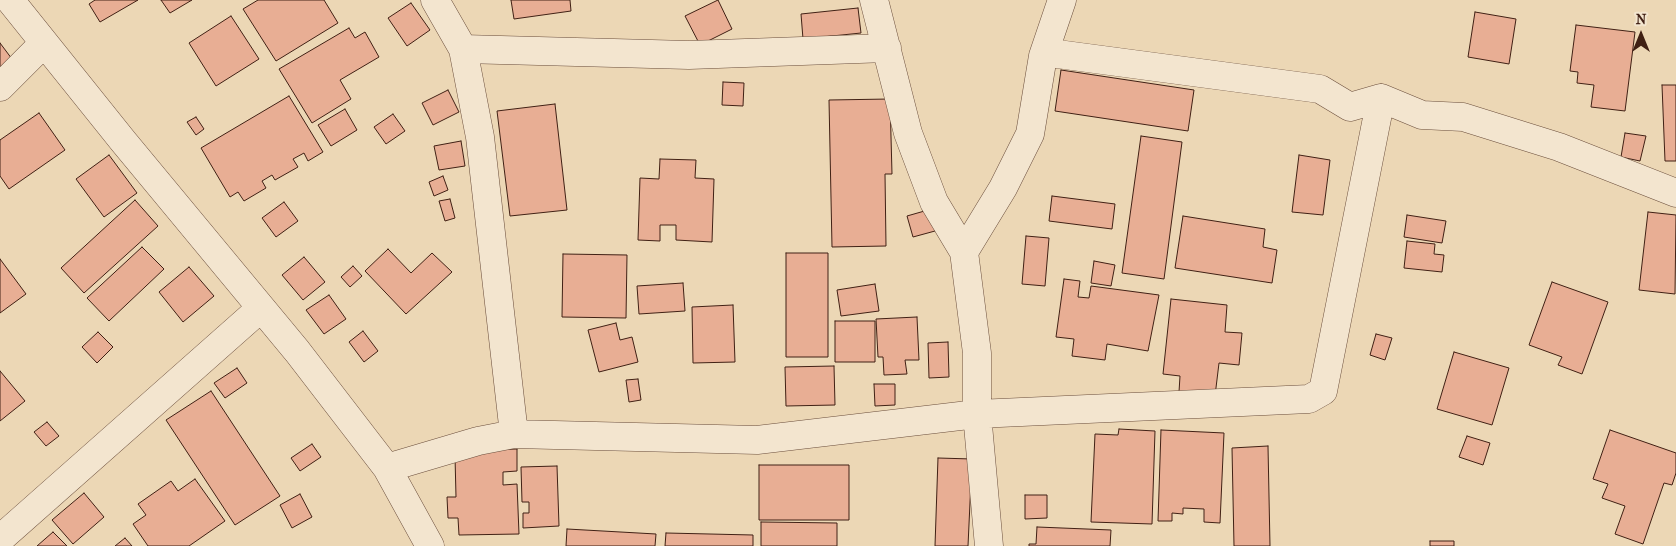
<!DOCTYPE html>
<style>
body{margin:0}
#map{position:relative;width:1676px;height:546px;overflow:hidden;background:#ecd7b5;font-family:"IM FELL French Canon",serif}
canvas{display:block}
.north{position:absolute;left:1616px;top:10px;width:50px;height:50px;-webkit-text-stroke:4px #f3e5cf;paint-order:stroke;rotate:0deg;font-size:14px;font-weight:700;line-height:20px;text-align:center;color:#402014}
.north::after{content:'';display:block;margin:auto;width:18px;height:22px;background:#402014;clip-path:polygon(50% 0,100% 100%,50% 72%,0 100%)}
</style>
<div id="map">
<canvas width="1676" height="546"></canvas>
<div class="north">N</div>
</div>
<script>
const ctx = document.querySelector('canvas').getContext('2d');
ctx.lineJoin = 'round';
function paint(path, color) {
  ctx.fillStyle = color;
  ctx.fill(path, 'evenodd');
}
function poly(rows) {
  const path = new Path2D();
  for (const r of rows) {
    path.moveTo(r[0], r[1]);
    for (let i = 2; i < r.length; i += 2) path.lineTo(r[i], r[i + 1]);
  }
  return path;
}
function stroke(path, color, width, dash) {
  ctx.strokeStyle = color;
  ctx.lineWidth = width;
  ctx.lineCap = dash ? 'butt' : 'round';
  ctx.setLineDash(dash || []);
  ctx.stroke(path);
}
const building = poly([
 [95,0,138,0,100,22,89,4,95,0],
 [161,0,192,0,170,13,161,0],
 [258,0,324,0,338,23,276,61,243,9,258,0],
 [511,0,570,0,571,11,514,19,511,0],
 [718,0,732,29,700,45,685,16,718,0],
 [411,3,430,30,407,46,388,18,411,3],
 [858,8,861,33,803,39,801,14,858,8],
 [1475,12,1516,19,1509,64,1468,57,1475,12],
 [231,16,259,59,216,86,189,43,231,16],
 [1576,25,1635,32,1625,111,1591,107,1594,85,1577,83,1578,72,1570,71,1576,25],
 [349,28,355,38,365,32,379,57,340,80,351,99,312,123,279,69,349,28],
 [0,43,12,59,0,68,0,43],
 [1061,70,1194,90,1188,131,1055,111,1061,70],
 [723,82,744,83,743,106,722,105,723,82],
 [1662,85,1676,85,1676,161,1665,161,1662,85],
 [448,90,459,112,433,125,422,103,448,90],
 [289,96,323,152,308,161,304,153,293,159,298,167,275,180,272,175,262,181,266,188,244,201,238,192,230,197,201,148,289,96],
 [890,99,892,174,885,174,886,246,832,247,829,100,890,99],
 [555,104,567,210,510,216,497,111,555,104],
 [345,109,357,130,331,146,318,125,345,109],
 [39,113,65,150,9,189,0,176,0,140,39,113],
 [393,114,405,131,386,144,374,127,393,114],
 [196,117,204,129,196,135,187,122,196,117],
 [1625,133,1646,136,1640,161,1621,157,1625,133],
 [1141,136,1182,142,1164,279,1122,273,1141,136],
 [461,141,465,166,439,170,434,146,461,141],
 [109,155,137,193,104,217,76,179,109,155],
 [1299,155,1330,160,1323,215,1292,212,1299,155],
 [660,159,696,160,695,178,714,179,712,242,676,240,676,225,660,225,660,241,638,240,640,178,659,179,660,159],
 [443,176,448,190,434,196,429,182,443,176],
 [1052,196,1115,204,1112,229,1049,221,1052,196],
 [450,199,455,218,445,221,439,201,450,199],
 [135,200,158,226,84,293,61,268,135,200],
 [284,202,298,221,276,237,262,218,284,202],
 [928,210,935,231,913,237,907,216,928,210],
 [1648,212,1676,215,1675,294,1639,290,1648,212],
 [1407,215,1446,221,1442,243,1404,237,1407,215],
 [1183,216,1265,229,1263,247,1277,250,1272,283,1175,268,1183,216],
 [1026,236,1049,238,1045,286,1022,284,1026,236],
 [1407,241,1435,244,1434,254,1444,255,1442,272,1404,268,1407,241],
 [142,247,164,269,109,321,87,298,142,247],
 [388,249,411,273,432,253,452,272,406,314,365,271,388,249],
 [786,253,828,253,828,357,786,357,786,253],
 [563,254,627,255,626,318,562,317,563,254],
 [304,257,325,282,303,300,282,275,304,257],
 [0,259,26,294,0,313,0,259],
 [1094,261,1115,265,1111,286,1091,283,1094,261],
 [353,266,362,276,350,287,341,277,353,266],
 [189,267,214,296,183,322,159,292,189,267],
 [1064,279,1080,281,1078,297,1089,298,1091,286,1159,295,1148,351,1107,344,1105,360,1072,356,1074,339,1056,337,1064,279],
 [1552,282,1608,302,1582,374,1558,365,1562,357,1529,345,1552,282],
 [683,283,685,311,639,314,637,286,683,283],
 [875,284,879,311,841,316,837,290,875,284],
 [329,295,346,319,324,334,306,310,329,295],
 [1171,299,1227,305,1225,332,1242,333,1239,365,1219,363,1215,396,1179,392,1180,376,1163,374,1171,299],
 [733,305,735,362,693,363,692,307,733,305],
 [917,317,919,360,905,360,907,374,884,375,883,357,878,357,876,319,917,317],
 [835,321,875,321,875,362,835,362,835,321],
 [616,323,620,340,632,337,638,362,599,372,588,330,616,323],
 [363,331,378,351,364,362,349,342,363,331],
 [98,332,113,347,97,363,82,347,98,332],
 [1376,334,1392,338,1385,360,1370,355,1376,334],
 [948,342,949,377,929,378,928,343,948,342],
 [1454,352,1509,368,1492,425,1437,409,1454,352],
 [834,366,835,405,786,406,785,367,834,366],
 [237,368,247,383,225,398,214,383,237,368],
 [0,371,25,401,0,421,0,371],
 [638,379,641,400,629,402,626,380,638,379],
 [874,384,895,384,895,405,875,406,874,384],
 [211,391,280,496,235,525,166,420,211,391],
 [47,422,59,436,46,446,34,432,47,422],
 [1119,429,1155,431,1152,524,1091,522,1095,434,1118,435,1119,429],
 [1161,430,1224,433,1220,523,1204,522,1204,509,1183,508,1183,514,1172,513,1172,521,1158,521,1161,430],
 [1610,430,1676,453,1676,473,1672,485,1664,483,1643,544,1615,534,1625,506,1602,498,1608,484,1593,479,1610,430],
 [1467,436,1490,443,1483,465,1459,457,1467,436],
 [312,444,321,457,300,471,291,458,312,444],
 [1268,446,1270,546,1234,546,1232,448,1268,446],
 [517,449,517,471,503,472,503,485,517,484,519,534,459,535,458,518,448,518,447,497,456,497,455,456,479,450,517,449],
 [938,458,972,459,968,546,935,546,938,458],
 [759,465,849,465,849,520,759,520,759,465],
 [557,466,559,526,523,528,523,513,529,513,529,502,522,502,521,467,557,466],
 [195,479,225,521,189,546,148,546,133,524,146,515,138,504,171,481,178,491,195,479],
 [84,493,104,517,73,544,52,520,84,493],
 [300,494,312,517,292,528,280,505,300,494],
 [1025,495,1047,495,1047,518,1025,519,1025,495],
 [761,522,837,523,837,546,761,546,761,522],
 [1037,527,1111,530,1110,546,1029,546,1029,544,1036,544,1037,527],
 [567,529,656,534,655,546,566,546,567,529],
 [53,532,67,546,37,546,53,532],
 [666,533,753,535,753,546,665,546,666,533],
 [125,538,132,546,115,546,125,538],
 [1430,541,1454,541,1454,546,1430,546,1430,541]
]);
paint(building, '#e8ae94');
stroke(building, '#402014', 1);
const minor = poly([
 [10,0,123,141,297,351,387,468,430,546],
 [874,0,908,133,934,202,964,252,977,353,977,414,989,546],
 [463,49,689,55,887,48],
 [0,87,44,43],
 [1381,98,1422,115,1463,117,1559,147,1676,193],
 [964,252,1003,188,1030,134,1043,56,1062,0],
 [514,434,757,440,977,414,1309,399,1323,391,1381,98,1350,107,1320,89,1050,53,1043,56],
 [387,468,478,441,514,434,480,137,463,49,435,0],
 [0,539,261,308]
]);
stroke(minor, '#6b4e3c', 29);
stroke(minor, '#f3e5cf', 28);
</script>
